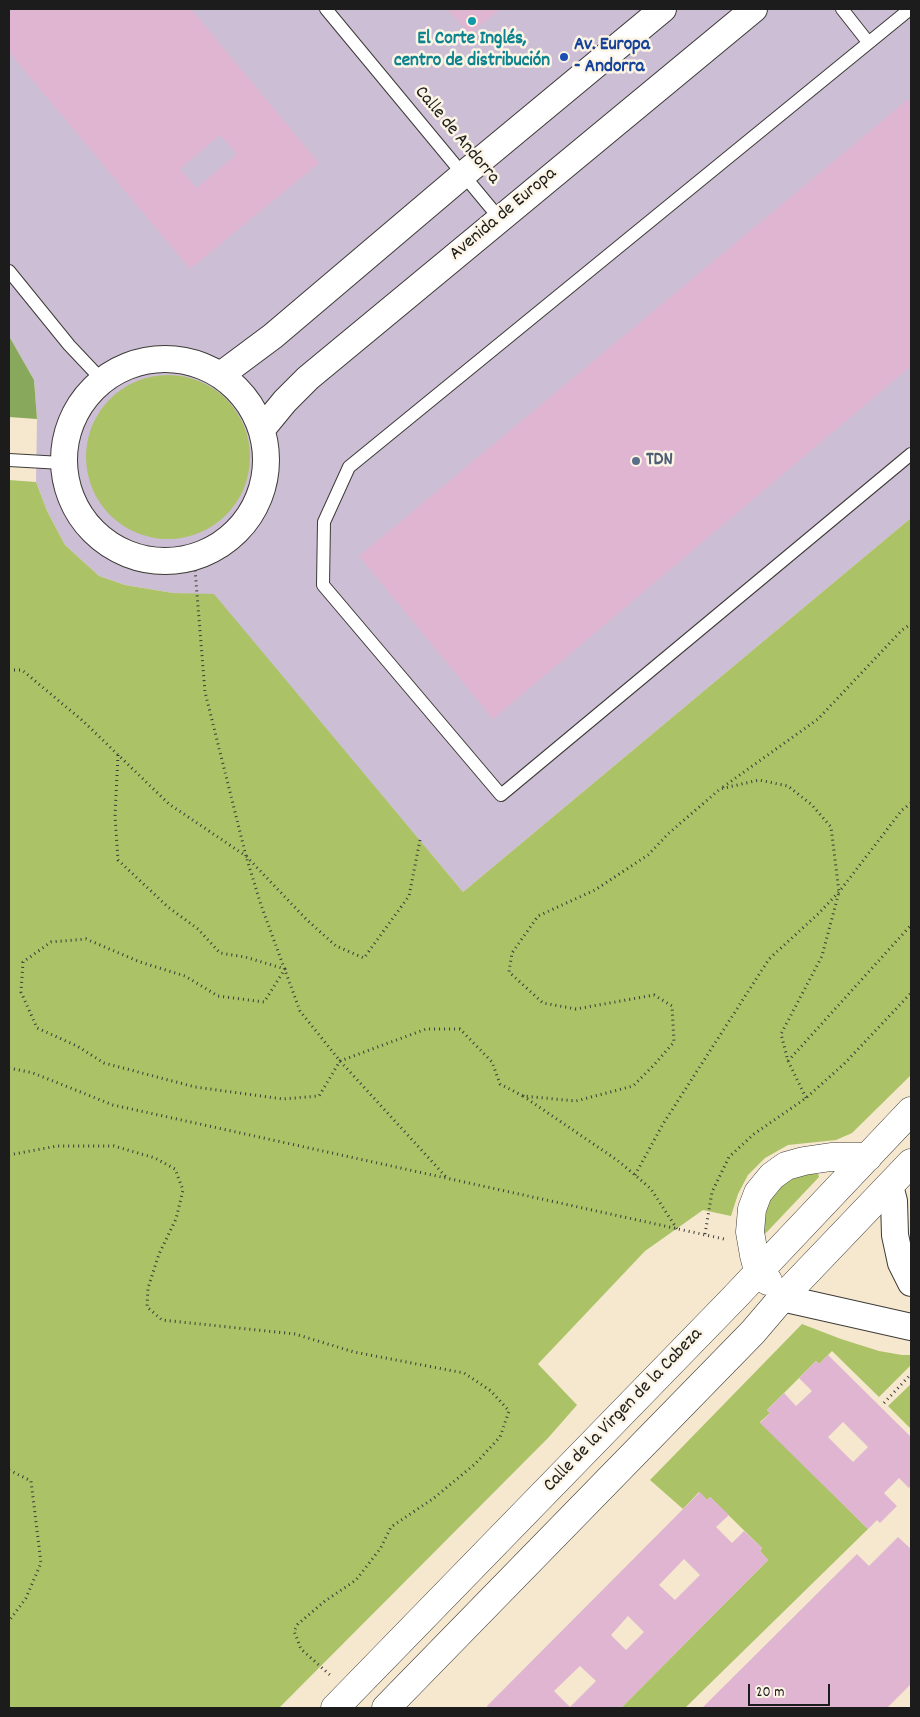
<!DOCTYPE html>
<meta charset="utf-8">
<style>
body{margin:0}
#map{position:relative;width:920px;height:1717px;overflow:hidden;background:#f5e8ce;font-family:Dekko,sans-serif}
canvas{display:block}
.frame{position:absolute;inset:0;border:10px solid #1c1c1c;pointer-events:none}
.scale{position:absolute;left:748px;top:1684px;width:82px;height:22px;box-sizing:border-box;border:2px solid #1c1c1c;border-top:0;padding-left:6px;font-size:15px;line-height:18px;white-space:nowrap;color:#1c1c1c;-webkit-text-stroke:4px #fcf5e5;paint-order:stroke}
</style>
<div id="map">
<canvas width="920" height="1717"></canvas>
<div class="frame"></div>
<div class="scale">20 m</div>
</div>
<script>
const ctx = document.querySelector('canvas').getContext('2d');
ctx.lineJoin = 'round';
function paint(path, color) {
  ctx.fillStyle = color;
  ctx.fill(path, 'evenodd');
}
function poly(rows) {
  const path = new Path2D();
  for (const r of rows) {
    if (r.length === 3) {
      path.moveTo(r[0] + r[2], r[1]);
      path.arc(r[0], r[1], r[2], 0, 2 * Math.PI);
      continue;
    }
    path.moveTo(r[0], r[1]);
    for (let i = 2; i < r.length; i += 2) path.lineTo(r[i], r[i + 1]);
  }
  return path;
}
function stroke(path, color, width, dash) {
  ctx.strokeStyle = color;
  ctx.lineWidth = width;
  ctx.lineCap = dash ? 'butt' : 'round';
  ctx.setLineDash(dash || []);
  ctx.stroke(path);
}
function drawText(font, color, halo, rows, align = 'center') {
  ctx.font = font + ' Dekko,sans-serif';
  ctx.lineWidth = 5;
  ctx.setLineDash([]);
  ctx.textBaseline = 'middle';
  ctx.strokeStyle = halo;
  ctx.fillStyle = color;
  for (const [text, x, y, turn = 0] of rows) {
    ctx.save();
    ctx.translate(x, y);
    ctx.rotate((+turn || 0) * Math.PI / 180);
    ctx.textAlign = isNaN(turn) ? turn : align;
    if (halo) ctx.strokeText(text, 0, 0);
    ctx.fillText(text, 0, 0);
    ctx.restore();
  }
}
paint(poly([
 [9,9,911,9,911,518,463,892,214,595,173,593,125,585,99,576,65,545,47,511,36,482,37,419,34,380,9,336]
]), '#ccbed4');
paint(poly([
 [168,457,82],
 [9,480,36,482,47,511,65,545,99,576,125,585,173,593,214,594,463,892,911,518,911,1075,852,1133,836,1140,788,1145,765,1158,748,1175,738,1194,731,1216,703,1210,645,1251,538,1364,577,1405,548,1438,279,1708,9,1708],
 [810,1174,818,1174,819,1177,765,1234,762,1233,765,1210,774,1192,789,1180],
 [802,1324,841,1339,879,1351,902,1355,911,1355,911,1365,879,1397,832,1351,819,1364,816,1361,767,1410,770,1413,760,1422,868,1529,685,1708,621,1708,768,1560,760,1551,762,1548,710,1497,707,1500,699,1492,683,1509,650,1480],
 [911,1384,911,1429,888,1406]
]), '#abc267');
paint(poly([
 [9,336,34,380,37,419,9,417]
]), '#88a85c');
paint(poly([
 [9,9,191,9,319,163,190,269,9,52],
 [220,135,237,154,196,188,180,169],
 [447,9,500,9,470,34],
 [911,97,911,366,493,719,359,556],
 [828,1355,911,1437,911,1485,909,1488,899,1478,884,1493,897,1506,880,1523,877,1520,868,1529,760,1423,770,1413,767,1410,784,1393,796,1406,812,1391,799,1378,816,1361,819,1364],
 [843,1422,868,1447,853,1462,828,1437],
 [700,1492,707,1500,710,1497,729,1515,716,1527,732,1543,744,1531,762,1548,760,1551,768,1560,621,1708,488,1708,487,1706],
 [684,1559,700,1575,675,1600,659,1585],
 [628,1616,644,1632,626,1650,611,1635],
 [580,1666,596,1681,570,1707,554,1691],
 [898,1537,911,1549,911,1684,887,1708,702,1708,857,1554,869,1566]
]), '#dfb5d1');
const service = poly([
 [326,9,500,219],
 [842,9,868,42],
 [910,9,349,467,324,522,323,585,501,795,911,454],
 [9,271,69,345,102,380],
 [9,460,62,463]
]);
const minor = poly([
 [165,460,101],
 [222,374,273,336,464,174,663,9],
 [262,429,285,401,308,378,754,9],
 [890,1186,894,1201,895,1235,901,1263,911,1283],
 [782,1298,911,1327]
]);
const secondary = poly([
 [768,1281,758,1271,754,1255,750,1232,752,1209,758,1193,772,1176,786,1166,804,1161,831,1157,868,1157],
 [335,1708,732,1300,911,1111],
 [386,1708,753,1332,782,1298,911,1163]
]);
stroke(service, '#3d3b37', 14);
stroke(minor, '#3d3b37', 28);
stroke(secondary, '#3d3b37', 29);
stroke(poly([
 [9,670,22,670,83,721,169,804,246,856,205,692,194,557],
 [118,755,115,816,118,860,168,907,198,929,220,953,245,957,285,969,264,1002,218,996,185,976,140,962,86,939,51,942,23,962,21,992,37,1028,77,1046,104,1063,195,1087,283,1099,319,1096,340,1061,426,1029,460,1029,492,1062,500,1084,523,1096,576,1101,633,1086,654,1065,674,1042,672,1006,654,995,576,1009,543,1003,509,972,512,953,538,916,595,890,648,855,668,834,720,789,759,780,788,786,812,805,831,827,839,892,822,956,781,1034,788,1061,806,1098],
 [723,787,818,719,902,630,911,624],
 [420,840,409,896,364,958,336,946,307,920,246,856,261,905,300,1011,340,1061,447,1178],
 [788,1061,911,925],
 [9,1068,33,1073,113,1105,724,1239],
 [523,1096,617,1160,635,1175,651,1189,677,1229],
 [9,1155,57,1146,114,1146,155,1158,175,1169,183,1190,176,1219,159,1254,148,1288,147,1307,162,1320,295,1334,354,1352,464,1373,491,1391,509,1411,500,1437,475,1464,434,1498,391,1527,380,1549,356,1580,325,1601,298,1624,294,1631,301,1649,330,1675],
 [635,1175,663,1124,769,959,818,914,839,892,902,810,911,803],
 [705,1234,712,1192,729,1157,754,1134,806,1098,844,1064,911,993],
 [884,1403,911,1374],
 [9,1470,31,1481,41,1563,26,1598,9,1621]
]), '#3d3b37', 3, [1, 4]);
stroke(service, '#fff', 12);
stroke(minor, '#fff', 26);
stroke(secondary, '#fff', 28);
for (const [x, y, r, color] of [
 [472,21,5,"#0f9aa8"],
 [564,57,5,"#1a4fb4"],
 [636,461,5,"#5c6f8a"]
]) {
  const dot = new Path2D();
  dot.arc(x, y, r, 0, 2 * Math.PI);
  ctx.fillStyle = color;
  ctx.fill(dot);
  stroke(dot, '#fcf5e5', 2);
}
drawText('bold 19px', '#0d838f', '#fcf5e5', [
 ["El Corte Inglés,",472,40],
 ["centro de distribución",472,62]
]);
drawText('bold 19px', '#164399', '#fcf5e5', [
 ["Av. Europa",574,46],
 ["- Andorra",574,68]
], 'left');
drawText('19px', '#1c1c1c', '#fcf5e5', [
 ["Calle de Andorra",456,136,50],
 ["Avenida de Europa",504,215,-40],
 ["Calle de la Virgen de la Cabeza",624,1411,-46]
]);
drawText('bold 19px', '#4e5e75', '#fcf5e5', [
 ["TDN",646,461]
], 'left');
</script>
